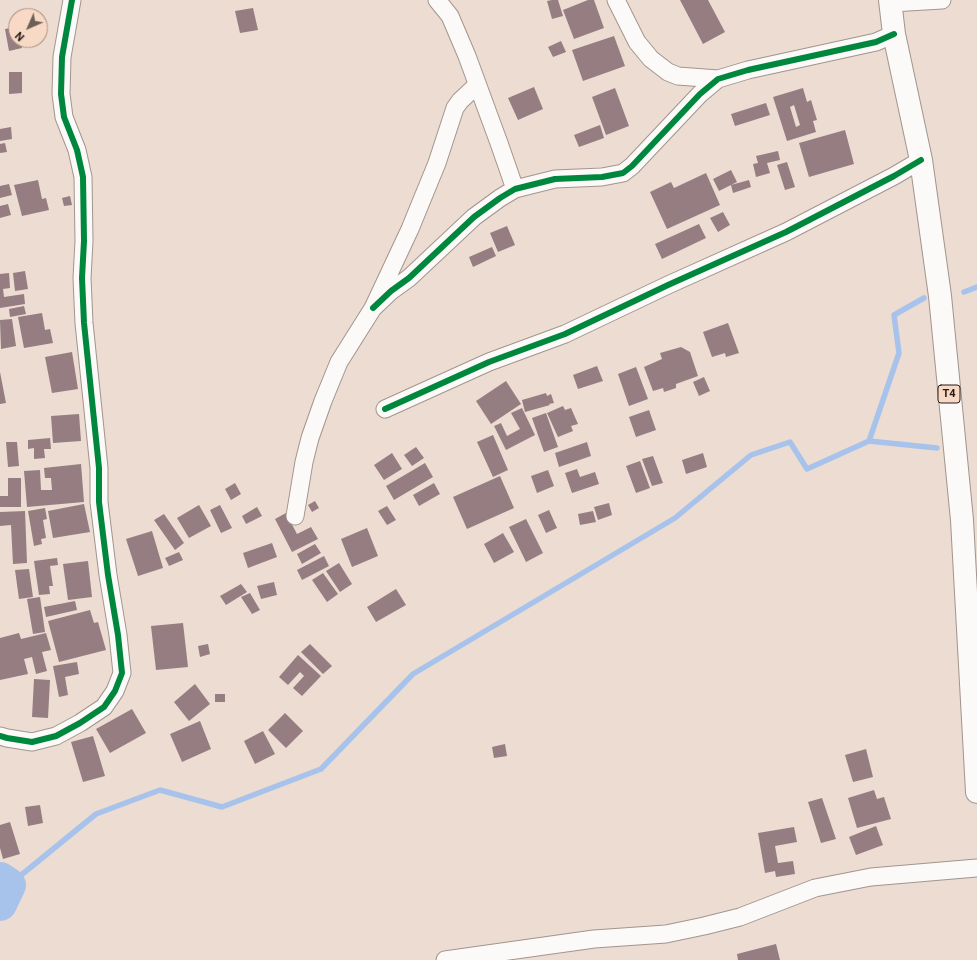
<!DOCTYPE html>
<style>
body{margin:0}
#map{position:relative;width:977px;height:960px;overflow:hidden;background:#ecdcd1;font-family:Roboto,sans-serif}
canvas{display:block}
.north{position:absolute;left:8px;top:8px;width:40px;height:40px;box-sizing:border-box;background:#f8d9c5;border:1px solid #a48d7e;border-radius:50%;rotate:225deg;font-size:11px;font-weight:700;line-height:16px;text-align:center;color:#261b14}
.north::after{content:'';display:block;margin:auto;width:14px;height:18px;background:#6b5f56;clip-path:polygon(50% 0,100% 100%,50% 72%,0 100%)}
</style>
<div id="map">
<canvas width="977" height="960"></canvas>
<div class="north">N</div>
</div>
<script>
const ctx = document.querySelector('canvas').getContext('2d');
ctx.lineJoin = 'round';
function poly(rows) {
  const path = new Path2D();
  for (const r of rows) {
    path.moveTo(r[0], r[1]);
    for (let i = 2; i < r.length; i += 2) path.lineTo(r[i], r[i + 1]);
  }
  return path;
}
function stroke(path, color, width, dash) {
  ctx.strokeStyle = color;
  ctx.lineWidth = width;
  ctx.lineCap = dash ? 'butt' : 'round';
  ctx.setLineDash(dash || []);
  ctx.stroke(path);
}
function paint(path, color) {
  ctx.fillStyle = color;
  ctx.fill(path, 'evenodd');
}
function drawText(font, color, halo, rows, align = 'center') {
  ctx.font = font + ' Roboto,sans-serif';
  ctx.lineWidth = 4;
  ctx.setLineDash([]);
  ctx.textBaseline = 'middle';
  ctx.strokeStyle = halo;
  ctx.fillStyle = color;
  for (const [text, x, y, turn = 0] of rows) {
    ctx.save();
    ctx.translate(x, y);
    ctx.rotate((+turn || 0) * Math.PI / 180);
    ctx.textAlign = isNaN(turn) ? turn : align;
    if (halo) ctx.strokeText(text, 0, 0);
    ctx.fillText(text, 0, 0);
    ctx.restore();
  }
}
stroke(poly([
 [964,292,977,287],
 [869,441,899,353,894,315,924,298],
 [9,885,96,814,160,790,222,807,321,769,413,674,675,518,751,455,790,442,807,469,869,441,937,448]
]), '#a8c3eb', 5.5);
stroke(poly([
 [0,879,9,885,0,904]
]), '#a8c3eb', 34);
paint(poly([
 [552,0,558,0,563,16,552,19,547,1],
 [588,0,594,0,604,28,574,39,563,10],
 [680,0,708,0,725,32,703,44],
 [253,8,258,30,240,33,235,11],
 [16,27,16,40,20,40,22,48,9,51,5,29],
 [614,36,625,66,583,81,572,50],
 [561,41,566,52,553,57,548,47],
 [9,72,22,72,22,93,9,94],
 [534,87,543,109,518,120,508,98],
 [615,88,629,126,606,135,592,97],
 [803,88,807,102,811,100,817,120,813,121,816,132,787,141,773,97],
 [794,105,800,125,796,127,790,107],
 [766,103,770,115,735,126,731,114],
 [600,125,604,138,579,147,574,135],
 [11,127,12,139,0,141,0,129],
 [845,130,854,164,809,177,799,143],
 [5,143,7,152,0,153,0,144],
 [778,151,780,160,767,163,770,173,756,177,753,164,758,163,756,156],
 [787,162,795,187,785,190,777,165],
 [731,170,737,182,719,191,713,179],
 [706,173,720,205,667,229,650,192,671,182,674,188],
 [38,180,42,199,46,198,49,210,22,216,14,185],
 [749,180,751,187,733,193,731,185],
 [9,184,12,195,0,198,0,186],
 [70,196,72,205,64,206,62,198],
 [8,204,11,215,0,218,0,206],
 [723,212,730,225,718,232,710,218],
 [699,224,706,238,662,259,655,244],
 [507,226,515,245,498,252,490,233],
 [492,247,496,256,473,267,469,257],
 [25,271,28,289,15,291,13,273],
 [9,273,10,288,3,289,4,297,24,294,25,304,0,308,0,274],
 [24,306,26,314,10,317,9,309],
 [42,313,45,330,50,329,53,343,24,348,18,317],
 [12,319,16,346,1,349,0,320],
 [728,323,739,353,726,357,725,353,712,357,703,332],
 [681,347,690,352,698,376,676,384,676,388,664,392,663,388,653,391,644,367,662,359,660,353],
 [72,352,78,389,52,393,45,357],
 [597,366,603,381,578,389,573,375],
 [636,367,648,399,629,406,618,374],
 [0,372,6,403,0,404],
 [704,377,710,391,699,396,693,382],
 [506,381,521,404,491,424,476,401],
 [546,393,547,396,551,394,554,403,549,404,550,405,525,412,522,400],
 [563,406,565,410,571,408,578,424,571,426,573,431,558,437,547,413],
 [522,408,535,435,506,450,494,426,501,423,507,436,520,429,511,413],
 [649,410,656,430,636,437,629,417],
 [546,413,558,447,544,452,532,418],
 [79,414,81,441,53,443,51,416],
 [493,435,508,470,493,477,477,442],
 [50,438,51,449,44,449,45,458,34,459,34,448,28,449,28,440],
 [6,442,17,442,19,466,8,467],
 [587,442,591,456,559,467,555,453],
 [416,447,424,458,412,466,404,455],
 [392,453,402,469,384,480,374,465],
 [703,453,707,467,686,474,682,460],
 [653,456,663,483,652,486,642,459],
 [640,461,650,488,636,493,626,466],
 [425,463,433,477,394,500,386,486],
 [81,464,84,502,27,507,24,471,40,470,41,490,52,490,51,478,45,478,44,468],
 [577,469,580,477,595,472,599,484,572,493,565,473],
 [548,470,554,486,537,493,531,476],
 [500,476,514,508,467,529,453,497],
 [8,478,21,478,21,507,0,507,0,496,8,496],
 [235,483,241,494,231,500,225,489],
 [434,483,440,494,419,506,413,495],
 [315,501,319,508,312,512,308,505],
 [609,503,612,515,598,520,594,507],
 [84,504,90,532,53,538,48,511],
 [199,505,211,526,189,538,177,518],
 [220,505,232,528,221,533,210,510],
 [387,506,396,520,387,525,378,511],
 [257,507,262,516,246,524,242,516],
 [45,508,47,519,43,520,46,538,41,539,42,544,34,546,28,511],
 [549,510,557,528,546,533,538,515],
 [25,511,27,563,13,564,11,525,0,526,0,512],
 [593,511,596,522,580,525,578,514],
 [286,513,297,534,311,527,318,539,292,552,275,519],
 [164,514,184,543,175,550,154,520],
 [526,519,543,553,526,562,509,527],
 [367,528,378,556,352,567,341,539],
 [152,531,163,568,138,576,126,539],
 [503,533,514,552,494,563,484,544],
 [272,543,277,557,248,568,243,553],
 [315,544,321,553,302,564,297,554],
 [179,552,183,560,169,566,165,558],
 [324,556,329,566,302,580,297,570],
 [57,558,58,565,50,566,53,586,49,586,50,594,39,595,34,561],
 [88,561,92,597,68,600,63,564],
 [339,563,352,584,340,592,326,571],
 [29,569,33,597,19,599,15,570],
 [323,573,338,594,327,602,312,580],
 [274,582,277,595,261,599,257,586],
 [241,584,247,592,226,605,220,596],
 [396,589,406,605,376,622,367,607],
 [250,593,260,610,252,614,241,597],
 [40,597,45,632,33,634,27,599],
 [75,601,77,610,46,617,44,607],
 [90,610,94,623,98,622,106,650,59,662,48,621],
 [183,623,188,667,156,670,151,626],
 [19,633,21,639,46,633,51,650,42,652,47,671,36,674,32,657,24,659,28,674,0,680,0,638],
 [208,644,210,654,200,657,198,646],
 [310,644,332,666,323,674,301,652],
 [298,655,321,676,302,696,293,688,304,676,300,672,288,685,279,677],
 [77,662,79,674,65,677,68,695,59,697,53,666],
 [34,679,50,680,48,718,32,717],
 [195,684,210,704,189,721,174,702],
 [215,694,225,694,225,702,215,702],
 [132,709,146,733,110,753,96,729],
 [285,713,303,731,286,748,268,730],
 [200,721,211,749,182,762,170,734],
 [263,731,275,754,255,764,244,741],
 [93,736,105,776,83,782,71,742],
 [505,744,507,756,494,758,492,747],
 [866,749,873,777,853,782,845,755],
 [874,790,877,799,884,797,891,819,857,828,848,798],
 [822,798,836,839,821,843,808,802],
 [40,805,43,823,28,826,25,807],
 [10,822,20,854,3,859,0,848,0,825],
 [876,826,883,845,856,855,849,837],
 [794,827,797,842,775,846,778,863,793,861,795,874,776,877,775,871,765,873,758,833],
 [776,944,780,960,738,960,737,954]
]), '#957d82');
const street = poly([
 [437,0,450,16,467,56,499,143,515,189],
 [616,0,637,42,651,59,668,72,678,76,718,79],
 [891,3,942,0],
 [373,308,391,291,409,278,474,217,500,198,515,189,555,179,602,177,623,173,632,166,700,94,718,79,748,70,876,42,894,34],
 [385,409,489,362,565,334,668,285,786,232,894,176,921,160],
 [295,516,304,462,310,438,323,401,339,362,373,308,410,229,437,163,455,108,460,101,477,85],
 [0,736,7,738,32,742,56,736,80,723,104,707,115,691,122,673,118,635,108,575,99,502,99,468,84,323,82,278,84,241,83,177,77,150,64,117,61,94,62,57,72,0],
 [445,960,594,939,666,934,704,926,740,917,815,888,871,877,977,868]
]);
const highway = poly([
 [890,0,894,34,921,160,940,296,962,520,977,792]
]);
stroke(street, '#a2958d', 19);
stroke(highway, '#a2958d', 24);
stroke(street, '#fcfaf8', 17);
stroke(highway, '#fcfaf8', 22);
stroke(poly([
 [373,308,391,291,409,278,474,217,500,198,515,189,555,179,602,177,623,173,632,166,700,94,718,79,748,70,876,42,894,34],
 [385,409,489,362,565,334,668,285,786,232,894,176,921,160],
 [0,736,7,738,32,742,56,736,80,723,104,707,115,691,122,673,118,635,108,575,99,502,99,468,84,323,82,278,84,241,83,177,77,150,64,117,61,94,62,57,72,0]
]), '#00873e', 6);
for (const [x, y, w] of [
 [949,394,22]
]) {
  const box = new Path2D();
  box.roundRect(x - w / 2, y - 9, w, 18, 3);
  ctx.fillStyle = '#f8d9c5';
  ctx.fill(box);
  stroke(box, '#261b14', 1);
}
drawText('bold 11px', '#261b14', null, [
 ["T4",949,394]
]);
</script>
